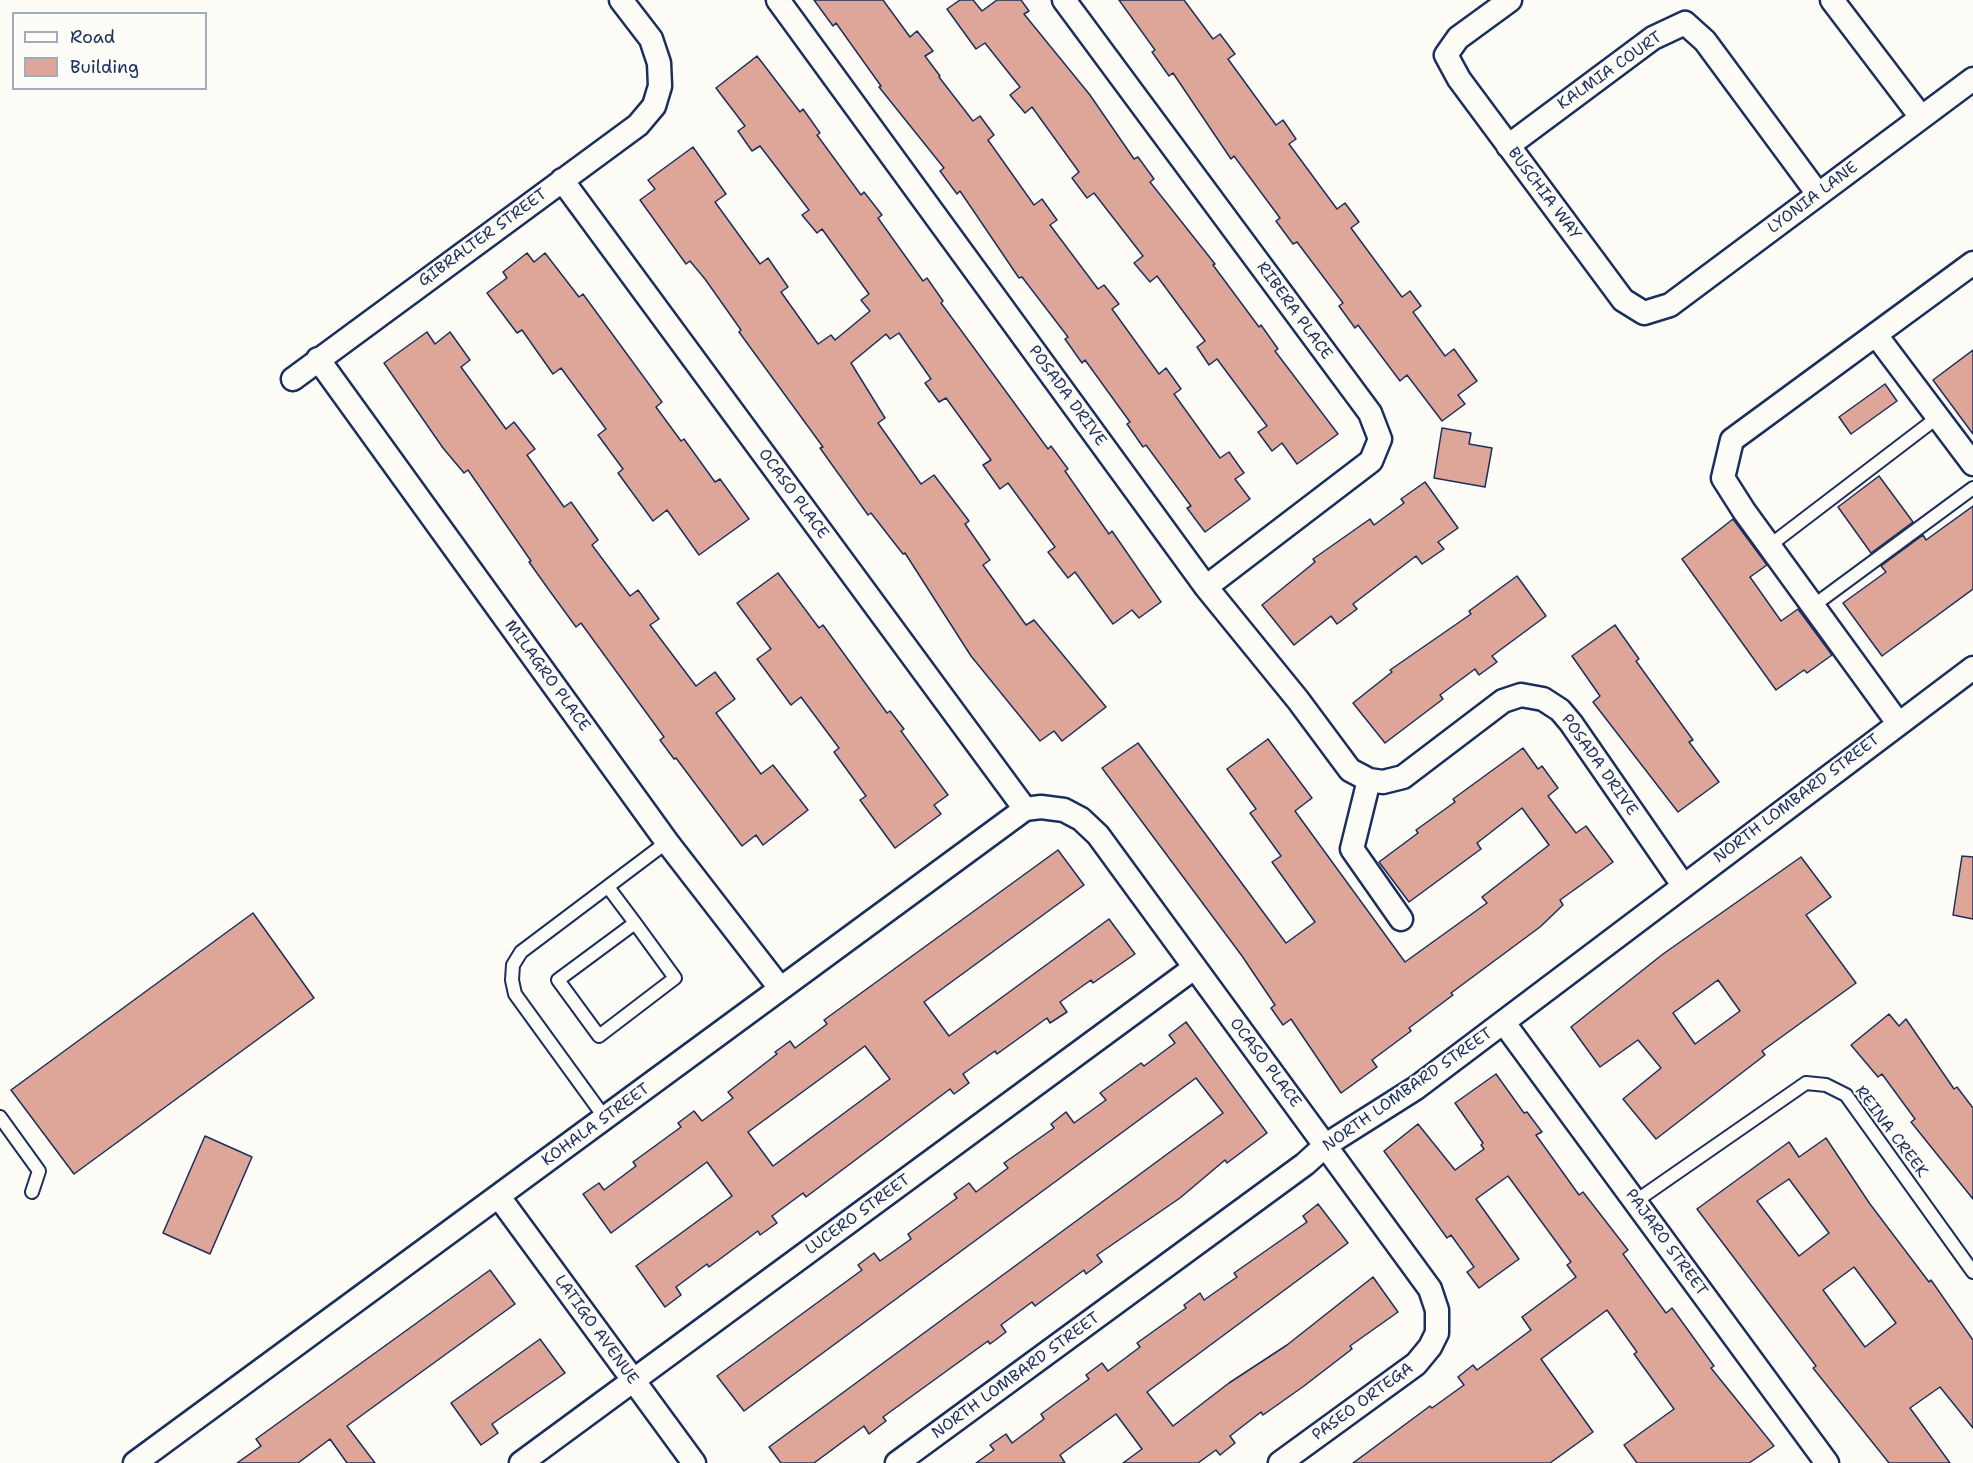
<!DOCTYPE html>
<style>
body{margin:0}
#map{position:relative;width:1973px;height:1463px;overflow:hidden;background:#fdfcf7;font-family:"Shantell Sans",sans-serif}
canvas{display:block}
.legend{position:absolute;left:12px;top:12px;width:195px;height:78px;box-sizing:border-box;background:#fdfcf7;border:2px solid #a3aaba;margin:0;padding:8px 10px;list-style:none;font-size:18px;color:#1b2f5e}
.legend li{display:flex;align-items:center;gap:12px;height:30px}
.legend b{width:30px;border:2px solid #a3aaba}
</style>
<div id="map">
<canvas width="1973" height="1463"></canvas>
<ul class="legend">
<li><b style="height:8px;background:#fdfcf7"></b>Road</li>
<li><b style="height:16px;background:#dea698"></b>Building</li>
</ul>
</div>
<script>
const ctx = document.querySelector('canvas').getContext('2d');
ctx.lineJoin = 'round';
function paint(path, color) {
  ctx.fillStyle = color;
  ctx.fill(path, 'evenodd');
}
function poly(rows) {
  const path = new Path2D();
  for (const r of rows) {
    path.moveTo(r[0], r[1]);
    for (let i = 2; i < r.length; i += 2) path.lineTo(r[i], r[i + 1]);
  }
  return path;
}
function stroke(path, color, width, dash) {
  ctx.strokeStyle = color;
  ctx.lineWidth = width;
  ctx.lineCap = dash ? 'butt' : 'round';
  ctx.setLineDash(dash || []);
  ctx.stroke(path);
}
function drawText(font, color, halo, rows, align = 'center') {
  ctx.font = font + ' "Shantell Sans",sans-serif';
  ctx.lineWidth = 4.5;
  ctx.setLineDash([]);
  ctx.textBaseline = 'middle';
  ctx.strokeStyle = halo;
  ctx.fillStyle = color;
  for (const [text, x, y, turn = 0] of rows) {
    ctx.save();
    ctx.translate(x, y);
    ctx.rotate((+turn || 0) * Math.PI / 180);
    ctx.textAlign = isNaN(turn) ? turn : align;
    if (halo) ctx.strokeText(text, 0, 0);
    ctx.fillText(text, 0, 0);
    ctx.restore();
  }
}
const building = poly([
 [814,0,883,0,910,37,917,31,933,51,925,56,940,76,939,77,973,121,980,116,994,135,988,140,1034,205,1042,199,1057,220,1050,225,1098,289,1104,285,1119,304,1112,309,1159,374,1166,368,1181,389,1174,394,1220,458,1229,452,1244,473,1235,479,1250,499,1205,532,1187,508,1191,506,1146,445,1143,447,1127,424,1130,422,1085,360,1082,363,1065,339,1068,337,1022,277,1019,278,960,191,957,194,940,171,944,168,879,87,881,86,836,23,833,26,814,0],
 [960,0,973,0,982,11,997,0,1021,0,1029,11,1024,14,1090,95,1134,159,1138,157,1154,179,1150,182,1215,264,1213,265,1259,327,1261,325,1278,349,1275,351,1338,434,1297,464,1282,443,1272,451,1258,432,1267,426,1217,359,1209,365,1197,347,1205,341,1157,276,1150,282,1134,263,1143,256,1094,193,1087,198,1072,178,1079,172,1032,107,1025,113,1010,95,1020,87,985,43,976,49,947,9,960,0],
 [1119,0,1184,0,1213,39,1220,34,1235,54,1228,59,1276,125,1283,120,1296,139,1289,144,1337,209,1345,203,1359,222,1351,228,1402,297,1410,291,1421,306,1413,312,1445,356,1454,349,1477,381,1458,395,1465,404,1442,421,1407,375,1400,381,1358,325,1355,328,1339,306,1343,303,1297,242,1293,244,1276,221,1280,218,1234,156,1231,159,1173,73,1169,76,1152,52,1155,50,1119,0],
 [757,56,800,112,803,109,820,133,817,135,861,195,864,192,882,215,878,218,923,281,927,278,943,301,941,303,1048,449,1051,446,1068,469,1065,471,1109,534,1112,531,1161,602,1139,618,1132,610,1113,624,1075,572,1068,578,1048,552,1055,547,1008,483,1000,489,983,465,991,460,946,398,939,402,925,383,931,379,899,333,890,339,886,334,851,363,885,418,878,423,921,484,934,475,969,521,965,524,990,560,983,565,1026,625,1034,620,1106,707,1062,741,1054,731,1040,741,971,656,905,553,903,554,871,513,868,515,820,448,823,447,739,332,741,330,705,279,690,261,686,264,640,200,655,189,648,180,693,147,726,194,715,202,760,264,768,258,788,287,781,292,818,344,831,335,835,340,870,311,861,300,869,294,822,229,817,233,802,215,809,210,760,146,752,151,738,131,745,126,716,88,757,56],
 [527,253,534,262,545,253,579,297,583,294,662,402,656,407,681,441,684,439,715,482,720,479,749,519,699,555,667,510,653,521,618,473,623,469,598,435,606,429,561,368,553,374,522,330,517,333,487,293,507,278,503,272,527,253],
 [427,332,435,344,450,332,470,360,461,367,506,429,514,422,535,449,527,455,564,507,571,502,598,540,592,545,630,596,638,590,659,619,650,625,696,686,715,672,735,699,716,713,761,774,773,765,808,810,763,845,756,835,742,846,676,758,674,759,660,740,664,737,581,623,576,627,549,590,529,562,531,561,468,470,464,473,443,448,384,363,427,332],
 [1973,350,1973,434,1933,380,1973,350],
 [1885,384,1897,401,1851,434,1839,417,1885,384],
 [1442,428,1471,433,1469,444,1492,448,1485,487,1434,478,1442,428],
 [1879,476,1913,522,1871,553,1838,507,1879,476],
 [1425,482,1458,528,1438,542,1444,549,1422,564,1416,556,1353,604,1357,609,1337,624,1331,616,1294,645,1262,605,1315,562,1313,559,1370,519,1374,525,1404,503,1401,499,1425,482],
 [1973,506,1973,589,1882,656,1843,603,1886,572,1881,566,1923,535,1926,540,1973,506],
 [1733,519,1767,565,1750,577,1781,621,1798,609,1832,655,1807,673,1804,670,1776,690,1682,559,1733,519],
 [778,573,819,628,823,625,887,713,890,711,904,729,901,731,948,795,934,805,941,814,895,848,860,800,866,796,834,752,839,748,801,697,791,705,757,659,771,649,737,603,778,573],
 [1517,576,1546,616,1492,656,1497,662,1479,675,1475,669,1440,695,1443,699,1385,743,1353,703,1392,672,1390,670,1471,614,1469,611,1517,576],
 [1615,625,1639,659,1636,661,1693,740,1689,742,1719,782,1678,812,1593,702,1600,696,1572,656,1615,625],
 [1268,739,1312,798,1295,811,1405,962,1487,903,1482,897,1549,845,1522,808,1477,843,1481,849,1409,902,1379,862,1418,833,1416,830,1455,802,1453,799,1523,748,1538,769,1542,766,1558,788,1548,796,1576,833,1586,826,1613,862,1560,900,1563,905,1540,927,1451,993,1453,995,1409,1028,1411,1031,1372,1060,1377,1067,1341,1093,1291,1019,1283,1025,1271,1008,1275,1005,1242,956,1102,768,1138,743,1286,943,1315,922,1272,862,1281,856,1250,813,1256,809,1227,769,1268,739],
 [1058,850,1084,885,924,1002,949,1036,1109,919,1135,954,1093,983,1091,980,1060,1002,1067,1012,1050,1023,1047,1018,997,1054,995,1051,963,1074,969,1083,954,1094,950,1089,806,1197,803,1193,772,1216,777,1223,760,1235,758,1231,709,1267,707,1264,676,1287,681,1295,665,1307,636,1266,732,1196,707,1162,611,1233,583,1194,599,1183,604,1190,636,1166,633,1162,681,1127,678,1123,694,1111,702,1121,733,1098,728,1092,777,1054,775,1052,790,1041,795,1048,827,1024,824,1020,1058,850],
 [865,1046,890,1079,773,1166,748,1132,865,1046],
 [1962,856,1973,857,1973,919,1953,915,1962,856],
 [1801,857,1831,897,1806,915,1856,983,1762,1051,1765,1055,1656,1139,1623,1099,1661,1068,1638,1040,1600,1067,1571,1027,1663,954,1801,857],
 [1718,980,1740,1011,1695,1044,1673,1013,1718,980],
 [253,913,314,998,74,1174,11,1090,253,913],
 [1889,1014,1899,1026,1906,1019,1954,1089,1957,1087,1973,1108,1973,1199,1911,1122,1915,1119,1882,1074,1878,1077,1851,1045,1889,1014],
 [1186,1022,1267,1133,1227,1163,1225,1160,1180,1198,1097,1255,1102,1262,1086,1274,1084,1270,1035,1306,1032,1302,1001,1325,1006,1332,990,1344,988,1341,883,1417,886,1421,869,1434,864,1426,814,1463,781,1463,769,1447,1223,1113,1196,1078,744,1411,717,1376,862,1270,858,1265,874,1253,880,1261,911,1239,908,1234,957,1198,954,1194,969,1183,976,1192,1008,1168,1004,1163,1054,1128,1051,1124,1066,1112,1074,1123,1106,1100,1100,1093,1141,1063,1144,1066,1175,1043,1169,1035,1186,1022],
 [1496,1074,1524,1113,1527,1112,1542,1132,1536,1135,1579,1195,1583,1192,1628,1250,1623,1254,1666,1313,1672,1308,1714,1366,1711,1368,1774,1446,1749,1463,1637,1463,1624,1445,1674,1409,1634,1354,1637,1352,1607,1310,1541,1359,1593,1432,1550,1463,1353,1463,1430,1406,1432,1408,1464,1385,1458,1377,1473,1365,1477,1370,1531,1330,1522,1317,1576,1277,1567,1265,1571,1262,1508,1176,1476,1199,1519,1259,1479,1288,1467,1272,1474,1267,1451,1235,1447,1238,1384,1151,1418,1124,1455,1170,1484,1149,1481,1145,1483,1143,1455,1103,1496,1074],
 [205,1136,252,1157,210,1254,163,1233,205,1136],
 [1826,1138,1870,1204,1929,1282,1931,1280,1973,1340,1973,1428,1940,1387,1910,1408,1950,1463,1889,1463,1813,1368,1816,1366,1697,1209,1789,1142,1799,1157,1826,1138],
 [1789,1179,1829,1233,1799,1256,1757,1201,1789,1179],
 [1854,1267,1896,1323,1865,1347,1823,1290,1854,1267],
 [1318,1204,1348,1243,1147,1392,1173,1426,1229,1383,1287,1345,1373,1277,1398,1312,1350,1346,1352,1349,1304,1386,1263,1415,1261,1412,1230,1436,1235,1443,1220,1455,1216,1450,1198,1463,1123,1463,1142,1449,1116,1414,1060,1455,1065,1463,976,1463,994,1450,990,1445,1006,1434,1012,1443,1044,1419,1041,1414,1089,1379,1086,1375,1102,1363,1108,1371,1140,1347,1137,1343,1186,1308,1184,1305,1200,1293,1204,1300,1237,1277,1234,1273,1307,1222,1303,1216,1318,1204],
 [490,1270,515,1304,347,1426,375,1463,347,1463,330,1439,298,1463,237,1463,261,1446,256,1439,490,1270],
 [540,1339,565,1373,492,1424,498,1433,481,1445,451,1403,540,1339]
]);
paint(building, '#dea698');
stroke(building, '#1b2f5e', 1.5);
const service = poly([
 [1769,546,1938,417],
 [1813,606,1973,488],
 [608,887,635,923,675,978,599,1036,558,980,635,923],
 [0,1117,39,1171,32,1192],
 [605,1118,515,994,512,980,513,965,521,952,667,842],
 [1636,1201,1806,1083,1826,1085,1846,1095,1973,1272]
]);
const minor = poly([
 [778,0,1206,587,1298,700,1350,770,1369,780,1352,849,1401,919],
 [1064,0,1370,413,1380,439,1371,461,1206,587],
 [1510,0,1458,38,1446,55,1459,79,1623,300,1644,313,1670,305,1973,79],
 [1832,0,1921,117],
 [1508,146,1653,38,1685,23,1705,41,1818,194],
 [562,180,1025,809],
 [1876,335,1973,464],
 [318,359,667,842,780,988],
 [293,379,638,125,654,106,660,86,659,63,651,39,621,0],
 [1898,723,1744,511,1723,478,1732,440,1973,263],
 [1369,780,1383,782,1403,777,1503,701,1521,695,1543,699,1560,710,1571,723,1683,885],
 [1504,1023,1827,1463],
 [499,1197,694,1463],
 [135,1463,1025,809,1041,807,1064,810,1081,819,1098,835,1430,1289,1437,1310,1437,1333,1430,1347,1416,1364,1280,1463],
 [521,1463,1194,968],
 [897,1463,1305,1164,1326,1145,1416,1088,1973,668]
]);
stroke(service, '#1b2f5e', 16);
stroke(minor, '#1b2f5e', 27);
stroke(service, '#fdfcf7', 12);
stroke(minor, '#fdfcf7', 22);
drawText('16px', '#1b2f5e', '#fdfcf7', [
 ["KALMIA COURT",1610,71,-35],
 ["BUSCHIA WAY",1544,194,53],
 ["LYONIA LANE",1813,198,-37],
 ["GIBRALTER STREET",483,238,-36],
 ["RIBERA PLACE",1294,311,54],
 ["POSADA DRIVE",1067,396,54],
 ["OCASO PLACE",793,494,54],
 ["MILAGRO PLACE",547,676,54],
 ["POSADA DRIVE",1599,765,55],
 ["NORTH LOMBARD STREET",1797,799,-37],
 ["OCASO PLACE",1265,1063,53],
 ["NORTH LOMBARD STREET",1408,1090,-35],
 ["KOHALA STREET",596,1125,-36],
 ["REINA CREEK",1891,1132,53],
 ["LUCERO STREET",858,1215,-36],
 ["PAJARO STREET",1666,1243,54],
 ["LATIGO AVENUE",596,1330,54],
 ["NORTH LOMBARD STREET",1016,1376,-36],
 ["PASEO ORTEGA",1363,1402,-36]
]);
</script>
